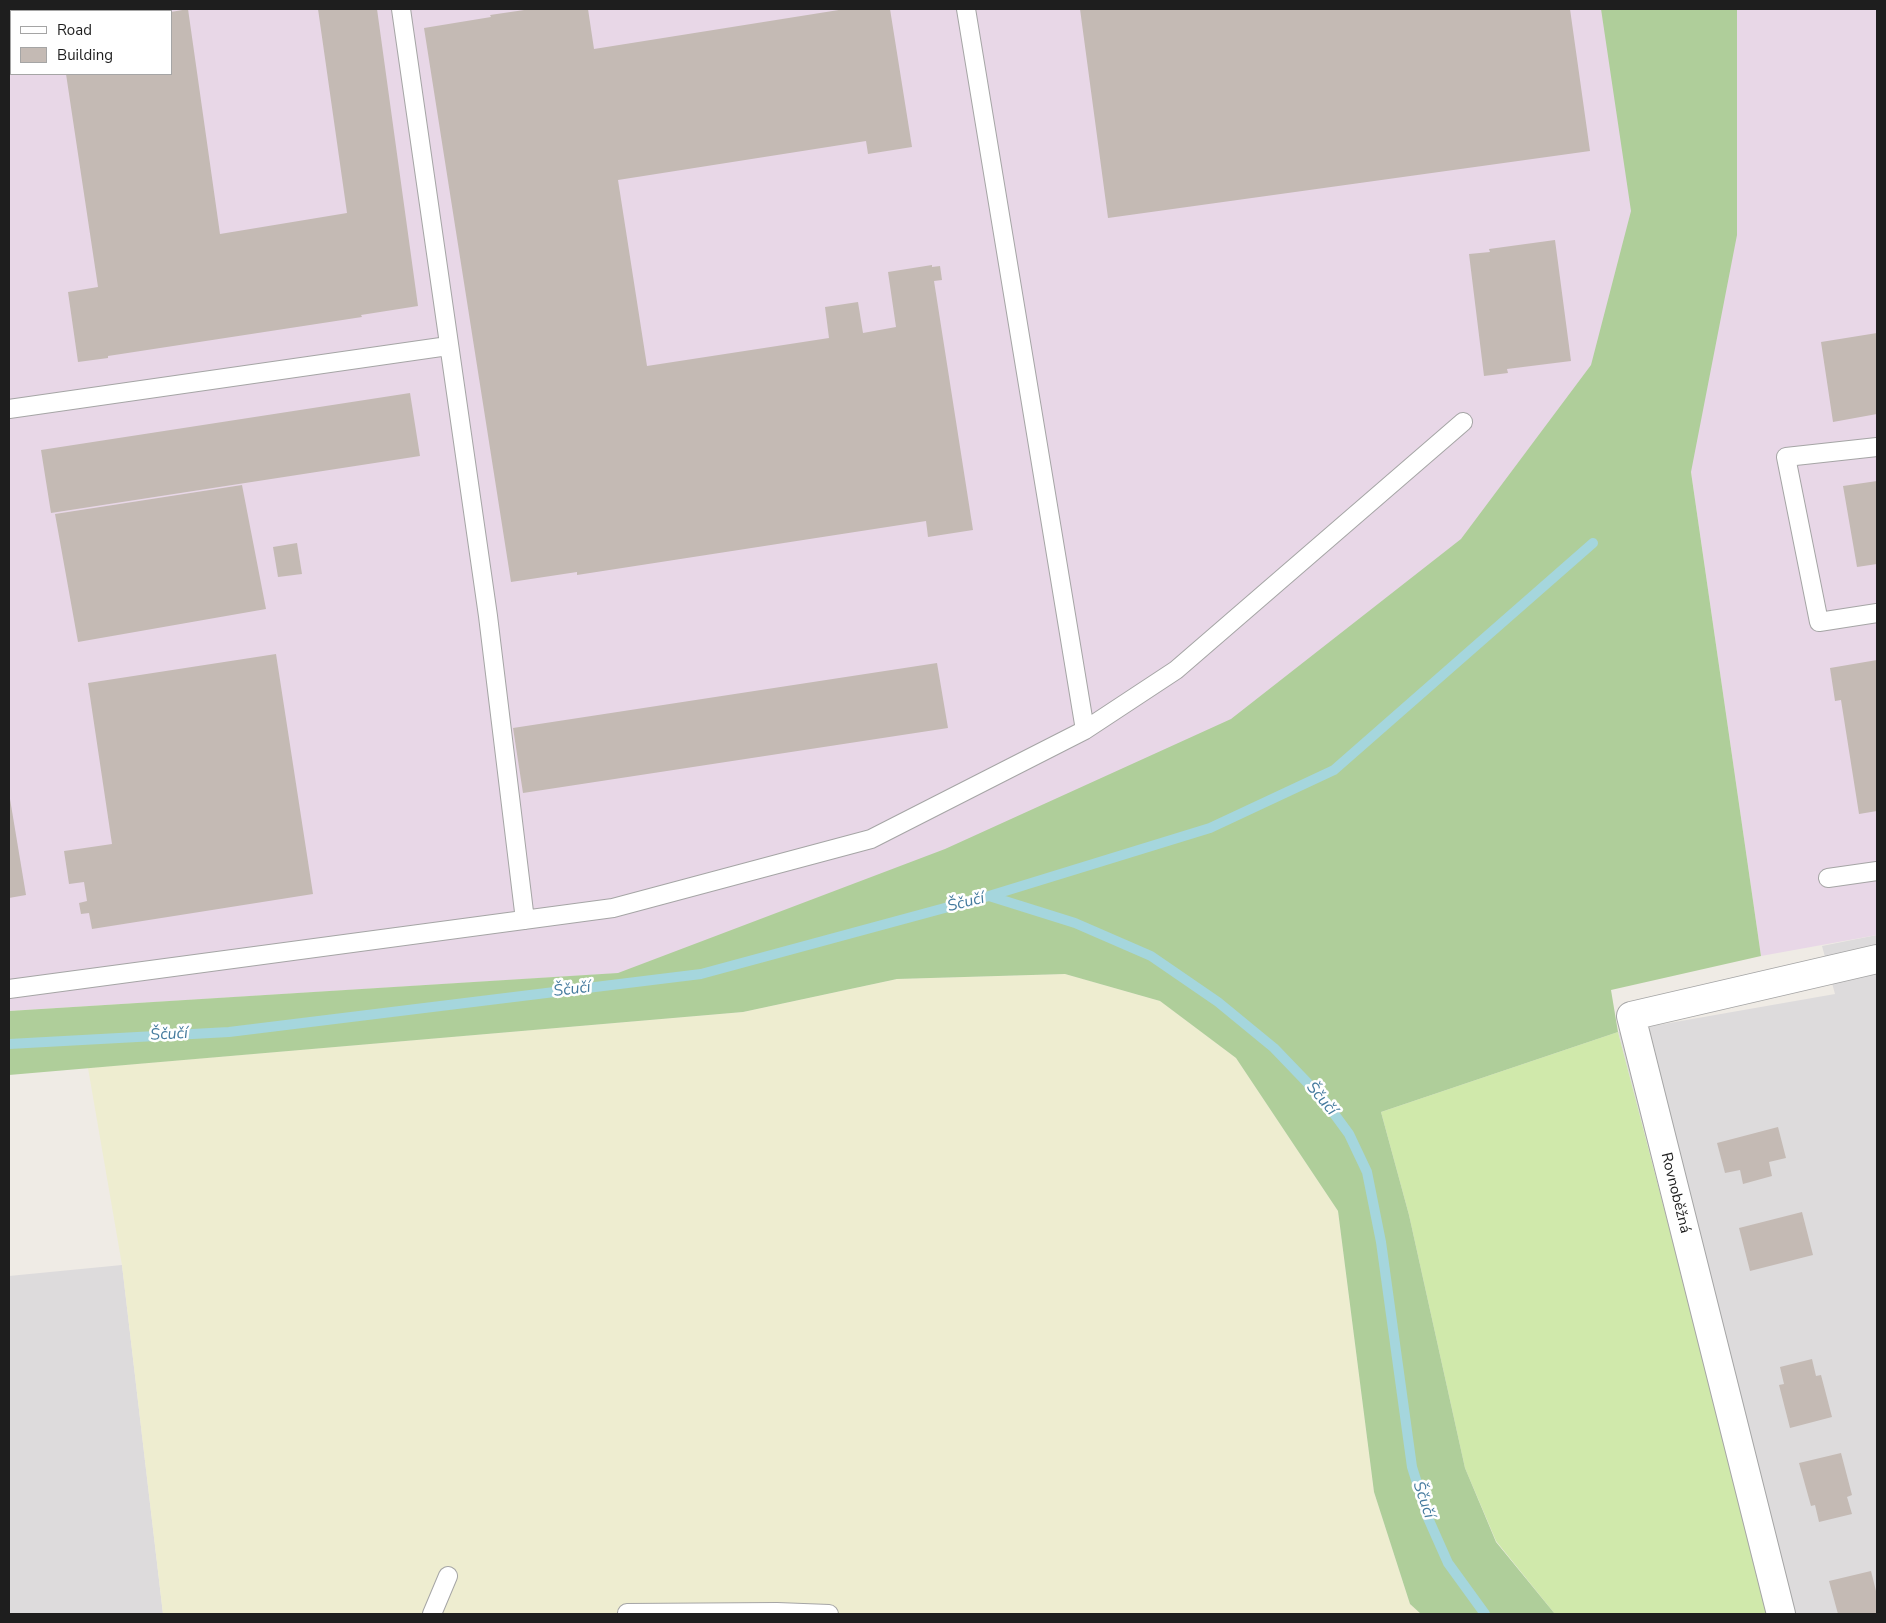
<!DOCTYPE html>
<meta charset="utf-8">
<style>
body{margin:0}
#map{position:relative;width:1886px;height:1623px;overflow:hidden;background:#efebe5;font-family:"Nunito Sans",sans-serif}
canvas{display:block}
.frame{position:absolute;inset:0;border:10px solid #1e1e1e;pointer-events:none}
.legend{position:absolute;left:10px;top:10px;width:162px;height:65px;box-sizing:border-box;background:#fff;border:1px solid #a5a5a5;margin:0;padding:6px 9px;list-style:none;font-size:15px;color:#1e1e1e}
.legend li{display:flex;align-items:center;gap:10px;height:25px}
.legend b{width:25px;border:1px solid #a5a5a5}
</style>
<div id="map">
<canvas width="1886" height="1623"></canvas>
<div class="frame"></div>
<ul class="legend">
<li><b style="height:6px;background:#fff"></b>Road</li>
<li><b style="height:14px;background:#c4bab4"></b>Building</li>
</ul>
</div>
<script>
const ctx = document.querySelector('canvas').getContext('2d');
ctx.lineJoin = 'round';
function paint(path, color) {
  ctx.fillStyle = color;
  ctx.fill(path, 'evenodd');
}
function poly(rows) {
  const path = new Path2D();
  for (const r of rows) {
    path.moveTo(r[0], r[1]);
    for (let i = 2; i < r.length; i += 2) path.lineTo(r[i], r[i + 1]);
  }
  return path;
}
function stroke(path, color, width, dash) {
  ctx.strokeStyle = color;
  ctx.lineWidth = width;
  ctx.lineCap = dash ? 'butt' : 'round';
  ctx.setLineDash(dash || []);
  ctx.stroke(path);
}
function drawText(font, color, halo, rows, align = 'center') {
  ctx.font = font + ' "Nunito Sans",sans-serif';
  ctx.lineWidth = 5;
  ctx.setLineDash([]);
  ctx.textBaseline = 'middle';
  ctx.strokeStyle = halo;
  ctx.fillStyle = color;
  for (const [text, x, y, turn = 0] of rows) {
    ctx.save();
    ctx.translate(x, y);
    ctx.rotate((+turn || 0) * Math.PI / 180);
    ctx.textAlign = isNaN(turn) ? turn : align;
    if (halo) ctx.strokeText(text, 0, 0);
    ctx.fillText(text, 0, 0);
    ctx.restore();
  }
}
paint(poly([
 [1877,935,1877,1614,1770,1614,1618,1032,1835,994,1822,946],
 [122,1265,163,1614,9,1614,9,1276]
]), '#dddbdc');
paint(poly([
 [9,9,1877,9,1877,935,1761,956,1691,472,1459,692,737,966,9,1011],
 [11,11,171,11,171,74,11,74]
]), '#e8d7e7');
paint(poly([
 [1065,974,1160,1001,1236,1058,1338,1211,1374,1492,1410,1604,1421,1614,163,1614,122,1265,88,1068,743,1012,897,979]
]), '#eeedd0');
paint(poly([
 [1618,1032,1770,1614,1555,1614,1496,1541,1465,1468,1409,1215,1381,1112]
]), '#d0e9ab');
paint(poly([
 [1601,9,1737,9,1737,235,1691,472,1761,956,1611,990,1618,1032,1381,1112,1409,1215,1465,1468,1496,1542,1555,1614,1421,1614,1410,1604,1374,1492,1338,1211,1236,1058,1160,1001,1065,974,897,979,743,1012,9,1075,9,1011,618,973,945,849,1231,719,1461,539,1591,365,1631,211]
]), '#afce9a');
stroke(poly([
 [989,896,1210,828,1334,770,1593,543],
 [9,1044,229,1032,701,974,989,896,1075,923,1151,956,1218,1002,1274,1048,1324,1100,1349,1134,1367,1172,1381,1242,1412,1467,1428,1518,1448,1563,1485,1614]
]), '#a5d6dd', 10);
paint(poly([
 [188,9,220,234,347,213,318,9,377,9,418,306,361,315,362,317,108,356,108,358,78,362,68,292,98,287,66,74,171,74,171,12],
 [531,9,588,9,594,49,845,9,890,9,912,147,868,154,866,141,618,180,647,366,829,338,825,307,858,302,863,333,896,327,888,272,932,265,932,267,940,266,942,280,934,281,973,530,928,537,926,521,577,575,577,572,511,582,424,28,491,17,490,15],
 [1080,9,1570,9,1590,151,1108,218],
 [1555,240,1571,361,1507,369,1508,373,1484,376,1469,254,1490,252,1489,249],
 [1877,333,1877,414,1833,422,1821,342],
 [410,393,420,456,51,513,41,450],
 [1877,481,1877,564,1857,567,1843,486],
 [242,485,266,609,78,642,55,514],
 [297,543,302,574,278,577,273,547],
 [276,654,313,894,92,929,89,913,81,914,79,903,87,901,84,882,69,884,64,851,112,844,88,683],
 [1877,660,1877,811,1859,814,1841,700,1835,701,1830,668],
 [937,663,948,728,523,793,513,728],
 [9,793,26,895,9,898],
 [1778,1127,1786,1158,1769,1162,1772,1176,1743,1184,1740,1170,1725,1173,1717,1143],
 [1802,1212,1813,1255,1750,1271,1739,1228],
 [1812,1359,1816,1376,1821,1375,1832,1417,1790,1428,1779,1385,1784,1384,1780,1367],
 [1841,1453,1852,1495,1847,1497,1852,1514,1819,1522,1815,1505,1811,1506,1799,1463],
 [1871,1571,1877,1595,1877,1614,1838,1614,1829,1581]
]), '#c4bab4');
const lane = poly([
 [401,9,488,616,525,920],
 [966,9,1085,730],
 [9,409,448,346],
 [1877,447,1786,457,1819,622,1877,613],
 [1828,878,1877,871],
 [9,989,613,908,871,839,1085,730,1176,670,1463,422],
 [627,1613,777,1612,829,1614],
 [432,1614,448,1576]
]);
const street = poly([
 [1781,1614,1631,1016,1877,959]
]);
stroke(lane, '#a5a5a5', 20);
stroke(street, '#a5a5a5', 30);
stroke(lane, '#fff', 18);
stroke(street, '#fff', 28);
drawText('15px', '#1e1e1e', '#fff', [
 ["Rovnoběžná",1675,1193,76]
]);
drawText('italic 16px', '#457b9e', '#fff', [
 ["Ščučí",966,903,-14],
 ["Ščučí",572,990,-7],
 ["Ščučí",169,1035,-3],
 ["Ščučí",1321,1099,50],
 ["Ščučí",1423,1500,71]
]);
</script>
